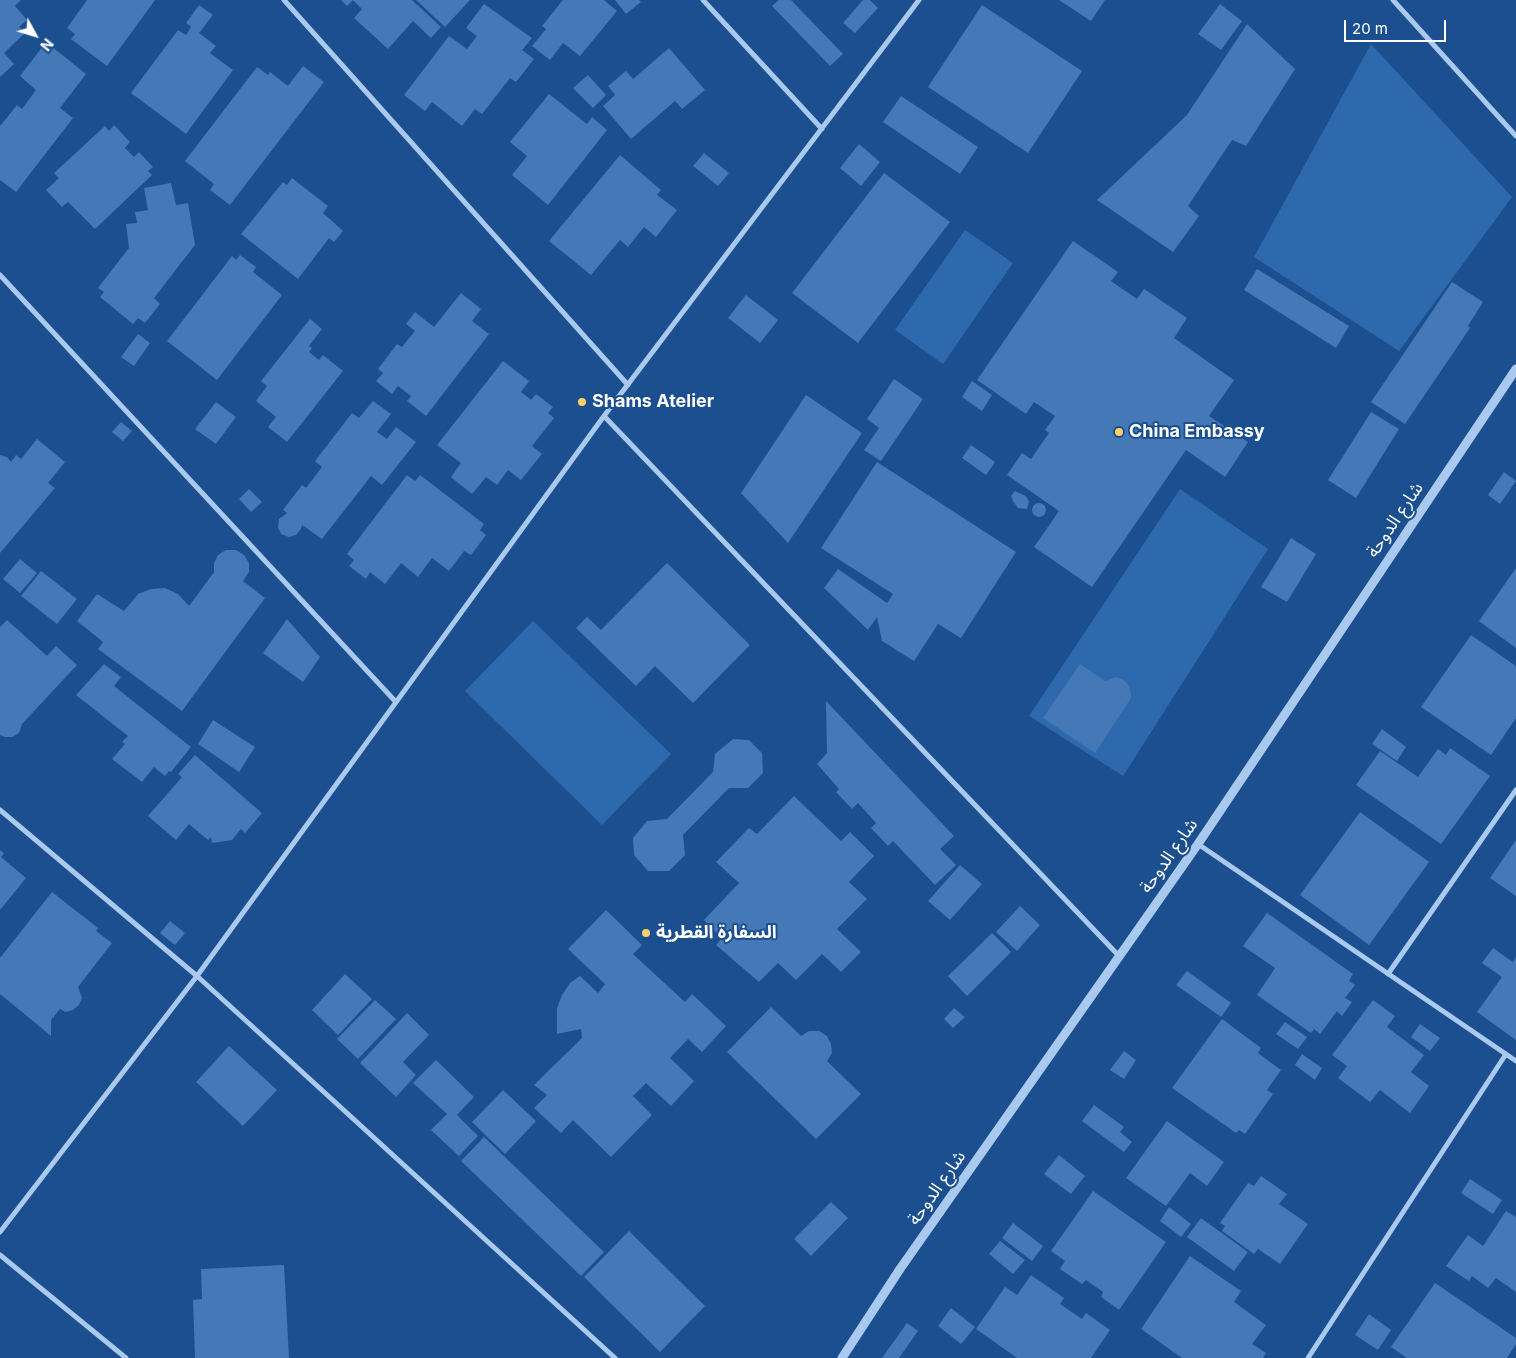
<!DOCTYPE html>
<meta charset="utf-8">
<style>
body{margin:0}
#map{position:relative;width:1516px;height:1358px;overflow:hidden;background:#1b4f8f;font-family:Inter,sans-serif}
canvas{display:block}
.north{position:absolute;left:10px;top:10px;width:50px;height:50px;-webkit-text-stroke:4px #1b4f8f;paint-order:stroke;rotate:129deg;font-size:14px;font-weight:700;line-height:20px;text-align:center;color:#fff}
.north::after{content:'';display:block;margin:auto;width:18px;height:22px;background:#fff;clip-path:polygon(50% 0,100% 100%,50% 72%,0 100%)}
.scale{position:absolute;left:1344px;top:20px;width:102px;height:22px;box-sizing:border-box;border:2px solid #fff;border-top:0;padding-left:6px;font-size:15px;line-height:18px;white-space:nowrap;color:#fff;-webkit-text-stroke:4px #1b4f8f;paint-order:stroke}
</style>
<div id="map">
<canvas width="1516" height="1358"></canvas>
<div class="north">N</div>
<div class="scale">20 m</div>
</div>
<script>
const ctx = document.querySelector('canvas').getContext('2d');
ctx.lineJoin = 'round';
function paint(path, color) {
  ctx.fillStyle = color;
  ctx.fill(path, 'evenodd');
}
function poly(rows) {
  const path = new Path2D();
  for (const r of rows) {
    if (r.length === 3) {
      path.moveTo(r[0] + r[2], r[1]);
      path.arc(r[0], r[1], r[2], 0, 2 * Math.PI);
      continue;
    }
    path.moveTo(r[0], r[1]);
    for (let i = 2; i < r.length; i += 2) path.lineTo(r[i], r[i + 1]);
  }
  return path;
}
function stroke(path, color, width, dash) {
  ctx.strokeStyle = color;
  ctx.lineWidth = width;
  ctx.lineCap = dash ? 'butt' : 'round';
  ctx.setLineDash(dash || []);
  ctx.stroke(path);
}
function drawText(font, color, halo, rows, align = 'center') {
  ctx.font = font + ' Inter,"Noto Sans Arabic",sans-serif';
  ctx.lineWidth = 4;
  ctx.setLineDash([]);
  ctx.textBaseline = 'middle';
  ctx.strokeStyle = halo;
  ctx.fillStyle = color;
  for (const [text, x, y, turn = 0] of rows) {
    ctx.save();
    ctx.translate(x, y);
    ctx.rotate((+turn || 0) * Math.PI / 180);
    ctx.textAlign = isNaN(turn) ? turn : align;
    if (halo) ctx.strokeText(text, 0, 0);
    ctx.fillText(text, 0, 0);
    ctx.restore();
  }
}
paint(poly([
 [1371,44,1512,197,1399,351,1254,257],
 [965,230,1013,263,943,364,895,330],
 [1180,489,1268,549,1123,776,1029,716],
 [533,621,671,754,602,825,465,691]
]), '#2e69ad');
paint(poly([
 [0,0,21,0,15,6,27,20,19,27,25,33,4,53,14,64,0,77],
 [87,0,155,0,107,66,71,39,75,34,67,28],
 [341,0,412,0,441,27,431,38,413,21,388,49,354,18,362,9,353,0,347,6],
 [416,0,470,0,445,27],
 [563,0,604,0,617,11,580,56,563,43,550,60,532,46,546,29,542,26],
 [615,0,639,0,641,2,626,14],
 [779,0,791,0,843,54,830,66,772,6],
 [863,0,870,0,878,8,855,33,843,23],
 [1059,0,1105,0,1091,21],
 [484,4,532,38,522,50,534,59,516,82,510,78,482,114,475,109,462,126,432,102,425,111,404,95,449,36,467,49,477,36,466,28],
 [1220,4,1242,21,1221,50,1198,34],
 [199,5,213,15,199,33,216,46,210,53,233,70,186,134,131,93,178,30,186,35,191,27,186,23],
 [982,5,1082,71,1028,153,928,87],
 [1247,24,1295,69,1246,146,1232,140,1188,206,1199,216,1173,252,1097,200,1187,115],
 [46,42,86,74,60,108,73,118,16,192,0,180,0,126,17,105,22,109,36,90,20,76],
 [669,48,705,90,682,109,675,101,631,139,603,106,615,95,608,86,626,71,633,79],
 [303,66,324,82,230,205,210,190,214,184,185,161,257,67,268,75,270,72,288,86],
 [588,75,606,95,593,108,573,88],
 [549,94,587,124,592,117,607,130,548,205,512,175,527,156,510,142],
 [901,96,978,147,960,174,883,122],
 [114,125,130,142,125,148,134,157,139,152,153,167,148,171,152,175,95,229,68,202,62,207,46,190,59,178,54,173,105,126,109,131],
 [859,144,880,162,861,186,840,168],
 [704,153,729,173,718,186,693,166],
 [620,155,661,190,657,195,677,210,656,237,644,227,628,247,620,240,591,275,549,241],
 [884,173,950,222,858,343,792,293],
 [292,178,328,206,323,213,343,231,334,242,329,238,298,279,241,234,283,182,287,185],
 [171,183,176,205,188,203,195,245,154,298,160,304,145,323,138,318,133,324,100,297,104,292,98,288,129,248,126,224,137,223,135,212,148,210,144,188],
 [1073,241,1118,272,1111,281,1137,299,1144,289,1187,318,1174,338,1234,380,1209,416,1248,442,1225,477,1186,450,1092,587,1034,547,1059,511,1007,475,1022,453,1031,459,1049,433,1045,430,1055,416,1034,402,1026,414,977,380],
 [240,255,256,267,253,272,282,295,217,380,167,341,232,256,236,260],
 [1257,269,1349,326,1336,348,1244,290],
 [1452,282,1483,302,1468,326,1470,328,1405,424,1371,402],
 [461,293,481,309,472,321,489,334,426,416,407,401,411,396,398,386,392,394,376,381,383,373,378,369,397,344,402,347,415,331,406,324,415,312,434,327],
 [746,295,778,320,760,343,728,318],
 [310,319,322,329,309,346,312,348,309,352,319,360,323,355,343,371,287,442,268,427,276,417,256,401,267,386,261,381],
 [138,334,150,343,134,366,121,357],
 [503,361,529,381,521,392,531,400,536,394,553,407,548,413,554,418,532,446,542,454,521,480,508,470,497,485,486,477,472,494,451,477,461,463,437,445],
 [894,379,923,399,881,461,864,450,879,428,867,419],
 [972,381,992,395,982,411,962,397],
 [806,395,862,433,788,543,741,493],
 [373,401,391,414,377,432,387,439,396,427,416,442,382,485,371,476,322,539,302,525,301,529,296,535,289,537,281,534,278,527,279,519,287,513,283,510,302,485,306,488,322,467,315,461,352,413,359,418],
 [216,402,236,417,216,444,195,429],
 [1371,412,1399,429,1356,498,1328,480],
 [121,422,132,431,123,441,112,432],
 [37,439,65,462,48,483,55,488,0,553,0,455,7,457,11,462,16,455,21,459],
 [971,445,995,462,986,475,962,458],
 [877,462,1016,552,961,638,938,624,914,661,882,641,877,617,868,630,824,588,838,569,887,603,893,594,821,548],
 [1504,472,1516,481,1500,504,1488,495],
 [407,475,415,481,420,475,484,524,480,530,486,535,471,555,464,551,449,571,432,558,418,577,401,563,385,584,370,572,366,579,349,566,354,560,347,554],
 [249,489,262,502,251,512,239,499],
 [1015,491,1026,496,1029,502,1027,509,1018,508,1013,501,1011,496],
 [1039,510,7],
 [1291,538,1316,554,1287,602,1261,587],
 [226,550,236,550,244,555,249,563,249,572,243,581,265,598,182,711,98,649,103,642,77,621,97,594,124,611,138,594,151,589,165,588,178,594,189,606,214,572,214,563,218,555],
 [20,559,37,573,20,593,3,579],
 [667,563,750,645,693,703,655,666,636,686,576,628,587,617,601,630],
 [1516,568,1516,648,1479,621],
 [41,571,77,599,57,624,21,596],
 [287,619,320,657,303,682,263,653],
 [7,620,47,656,56,646,77,665,22,724,19,733,12,737,5,737,0,735,0,627],
 [1471,635,1516,666,1516,718,1491,755,1421,707],
 [104,664,121,677,114,686,191,747,171,772,169,771,165,776,154,767,142,782,112,759,125,744,122,742,128,736,76,695],
 [1080,664,1105,681,1116,677,1124,680,1129,686,1131,694,1131,698,1095,753,1043,718],
 [826,701,954,836,940,849,956,865,935,885,893,841,888,846,871,828,876,823,858,803,852,809,836,792,839,789,817,764,827,753],
 [213,720,255,747,239,772,198,744],
 [1382,729,1406,747,1397,761,1372,744],
 [733,739,749,740,762,753,763,773,748,788,729,788,683,835,685,855,669,871,648,871,634,855,633,838,647,821,667,819,713,772,715,754],
 [1450,748,1490,776,1441,844,1356,785,1380,751,1418,777,1438,749,1446,755],
 [195,755,262,813,245,833,241,829,232,840,212,843,211,837,208,840,189,824,176,840,148,816,182,777,178,774],
 [794,796,841,841,850,832,874,856,849,882,867,899,837,929,861,952,841,972,822,954,796,980,778,963,759,982,716,945,722,938,704,920,739,883,716,862,749,828,757,834],
 [1360,812,1429,862,1369,945,1300,895],
 [1516,840,1516,896,1490,878],
 [0,850,4,853,1,857,26,878,0,910],
 [960,865,982,884,950,920,928,901],
 [52,892,98,928,96,931,112,943,78,987,82,998,79,1005,73,1010,65,1012,60,1009,51,1020,51,1036,0,994,0,958],
 [1020,906,1040,925,1017,951,996,932],
 [606,910,642,945,633,954,685,1002,692,994,726,1026,702,1052,688,1039,670,1058,694,1081,671,1106,646,1083,633,1096,652,1115,611,1157,573,1120,561,1133,534,1108,547,1095,534,1085,582,1038,581,1029,557,1034,557,1008,562,995,570,983,580,976,598,993,605,984,568,949],
 [1267,913,1353,974,1349,981,1355,985,1345,998,1352,1002,1342,1016,1337,1011,1320,1034,1314,1029,1311,1033,1257,995,1275,968,1243,946],
 [170,921,185,933,175,945,160,933],
 [992,933,1011,952,967,996,948,976],
 [1493,948,1513,962,1516,957,1516,1040,1477,1012,1502,977,1482,963],
 [1187,971,1231,1003,1221,1017,1176,985],
 [345,974,372,999,338,1035,312,1010],
 [375,1000,396,1019,358,1059,337,1039],
 [1373,1000,1395,1016,1387,1027,1424,1055,1411,1072,1429,1086,1410,1113,1380,1090,1370,1102,1338,1078,1347,1066,1332,1055],
 [771,1007,801,1036,809,1031,819,1031,827,1036,831,1044,832,1053,827,1061,861,1094,816,1139,727,1052],
 [954,1008,965,1017,953,1028,944,1019],
 [407,1013,429,1035,403,1062,416,1075,396,1097,360,1063],
 [1222,1019,1261,1048,1258,1053,1281,1070,1267,1090,1273,1094,1245,1134,1239,1130,1236,1133,1172,1088],
 [1285,1022,1307,1037,1298,1049,1276,1034],
 [1420,1024,1440,1038,1430,1051,1411,1037],
 [229,1046,277,1090,243,1126,196,1082],
 [1124,1051,1136,1060,1124,1079,1110,1070],
 [1302,1054,1322,1068,1315,1080,1295,1065],
 [436,1060,474,1097,457,1115,478,1136,459,1156,431,1130,447,1114,413,1083],
 [503,1090,536,1121,505,1154,472,1122],
 [1094,1105,1124,1127,1120,1132,1132,1142,1124,1152,1082,1121],
 [1167,1121,1224,1162,1207,1186,1190,1173,1166,1206,1126,1178],
 [484,1137,604,1252,581,1276,461,1161],
 [1059,1155,1085,1176,1071,1194,1044,1174],
 [1261,1176,1287,1194,1279,1204,1308,1224,1280,1264,1258,1249,1254,1254,1222,1231,1225,1226,1220,1223,1248,1183,1254,1186],
 [1470,1179,1502,1200,1493,1214,1461,1193],
 [1093,1191,1166,1242,1119,1310,1101,1297,1103,1292,1086,1280,1082,1284,1060,1269,1065,1261,1051,1251],
 [831,1202,848,1218,811,1256,794,1239],
 [1169,1207,1191,1224,1181,1237,1160,1221],
 [1506,1211,1516,1217,1516,1292,1496,1278,1488,1288,1472,1276,1469,1281,1446,1266,1468,1235,1483,1246],
 [1201,1218,1248,1252,1234,1271,1187,1237],
 [1013,1223,1043,1246,1032,1261,1002,1238],
 [629,1231,705,1306,660,1352,584,1277],
 [1000,1241,1025,1260,1013,1274,989,1254],
 [1190,1256,1241,1291,1234,1302,1266,1325,1252,1344,1266,1353,1263,1358,1182,1358,1141,1329],
 [284,1265,289,1358,195,1358,193,1300,202,1299,201,1269],
 [1031,1275,1064,1298,1060,1304,1082,1319,1086,1313,1110,1330,1091,1358,1017,1358,976,1329,1005,1287,1017,1295],
 [1435,1283,1516,1338,1516,1344,1507,1358,1407,1358,1391,1347],
 [951,1308,975,1327,961,1344,938,1326],
 [1369,1314,1391,1330,1378,1350,1355,1335],
 [907,1323,918,1331,899,1358,882,1358]
]), '#4478b7');
stroke(poly([
 [284,0,628,385],
 [703,0,822,129],
 [1393,0,1516,136],
 [0,275,395,701],
 [604,416,1119,956],
 [0,810,197,976,615,1358],
 [1198,844,1516,1061],
 [1388,974,1516,790],
 [0,1232,197,976,604,416,919,0],
 [0,1255,126,1358],
 [1308,1358,1506,1054]
]), '#a9c9ee', 5);
stroke(poly([
 [842,1358,900,1269,1198,844,1516,369]
]), '#a9c9ee', 9);
for (const [x, y, r, color] of [
 [582,402,5,"#ffd166"],
 [1119,432,5,"#ffd166"],
 [646,933,5,"#ffd166"]
]) {
  const dot = new Path2D();
  dot.arc(x, y, r, 0, 2 * Math.PI);
  ctx.fillStyle = color;
  ctx.fill(dot);
  stroke(dot, '#1b4f8f', 2);
}
drawText('bold 18px', '#fff', '#1b4f8f', [
 ["Shams Atelier",592,402],
 ["China Embassy",1129,432],
 ["السفارة القطرية",656,933]
], 'left');
drawText('18px', '#fff', '#1b4f8f', [
 ["شارع الدوحة",1395,520,-56],
 ["شارع الدوحة",1169,856,-55],
 ["شارع الدوحة",937,1188,-55]
]);
</script>
